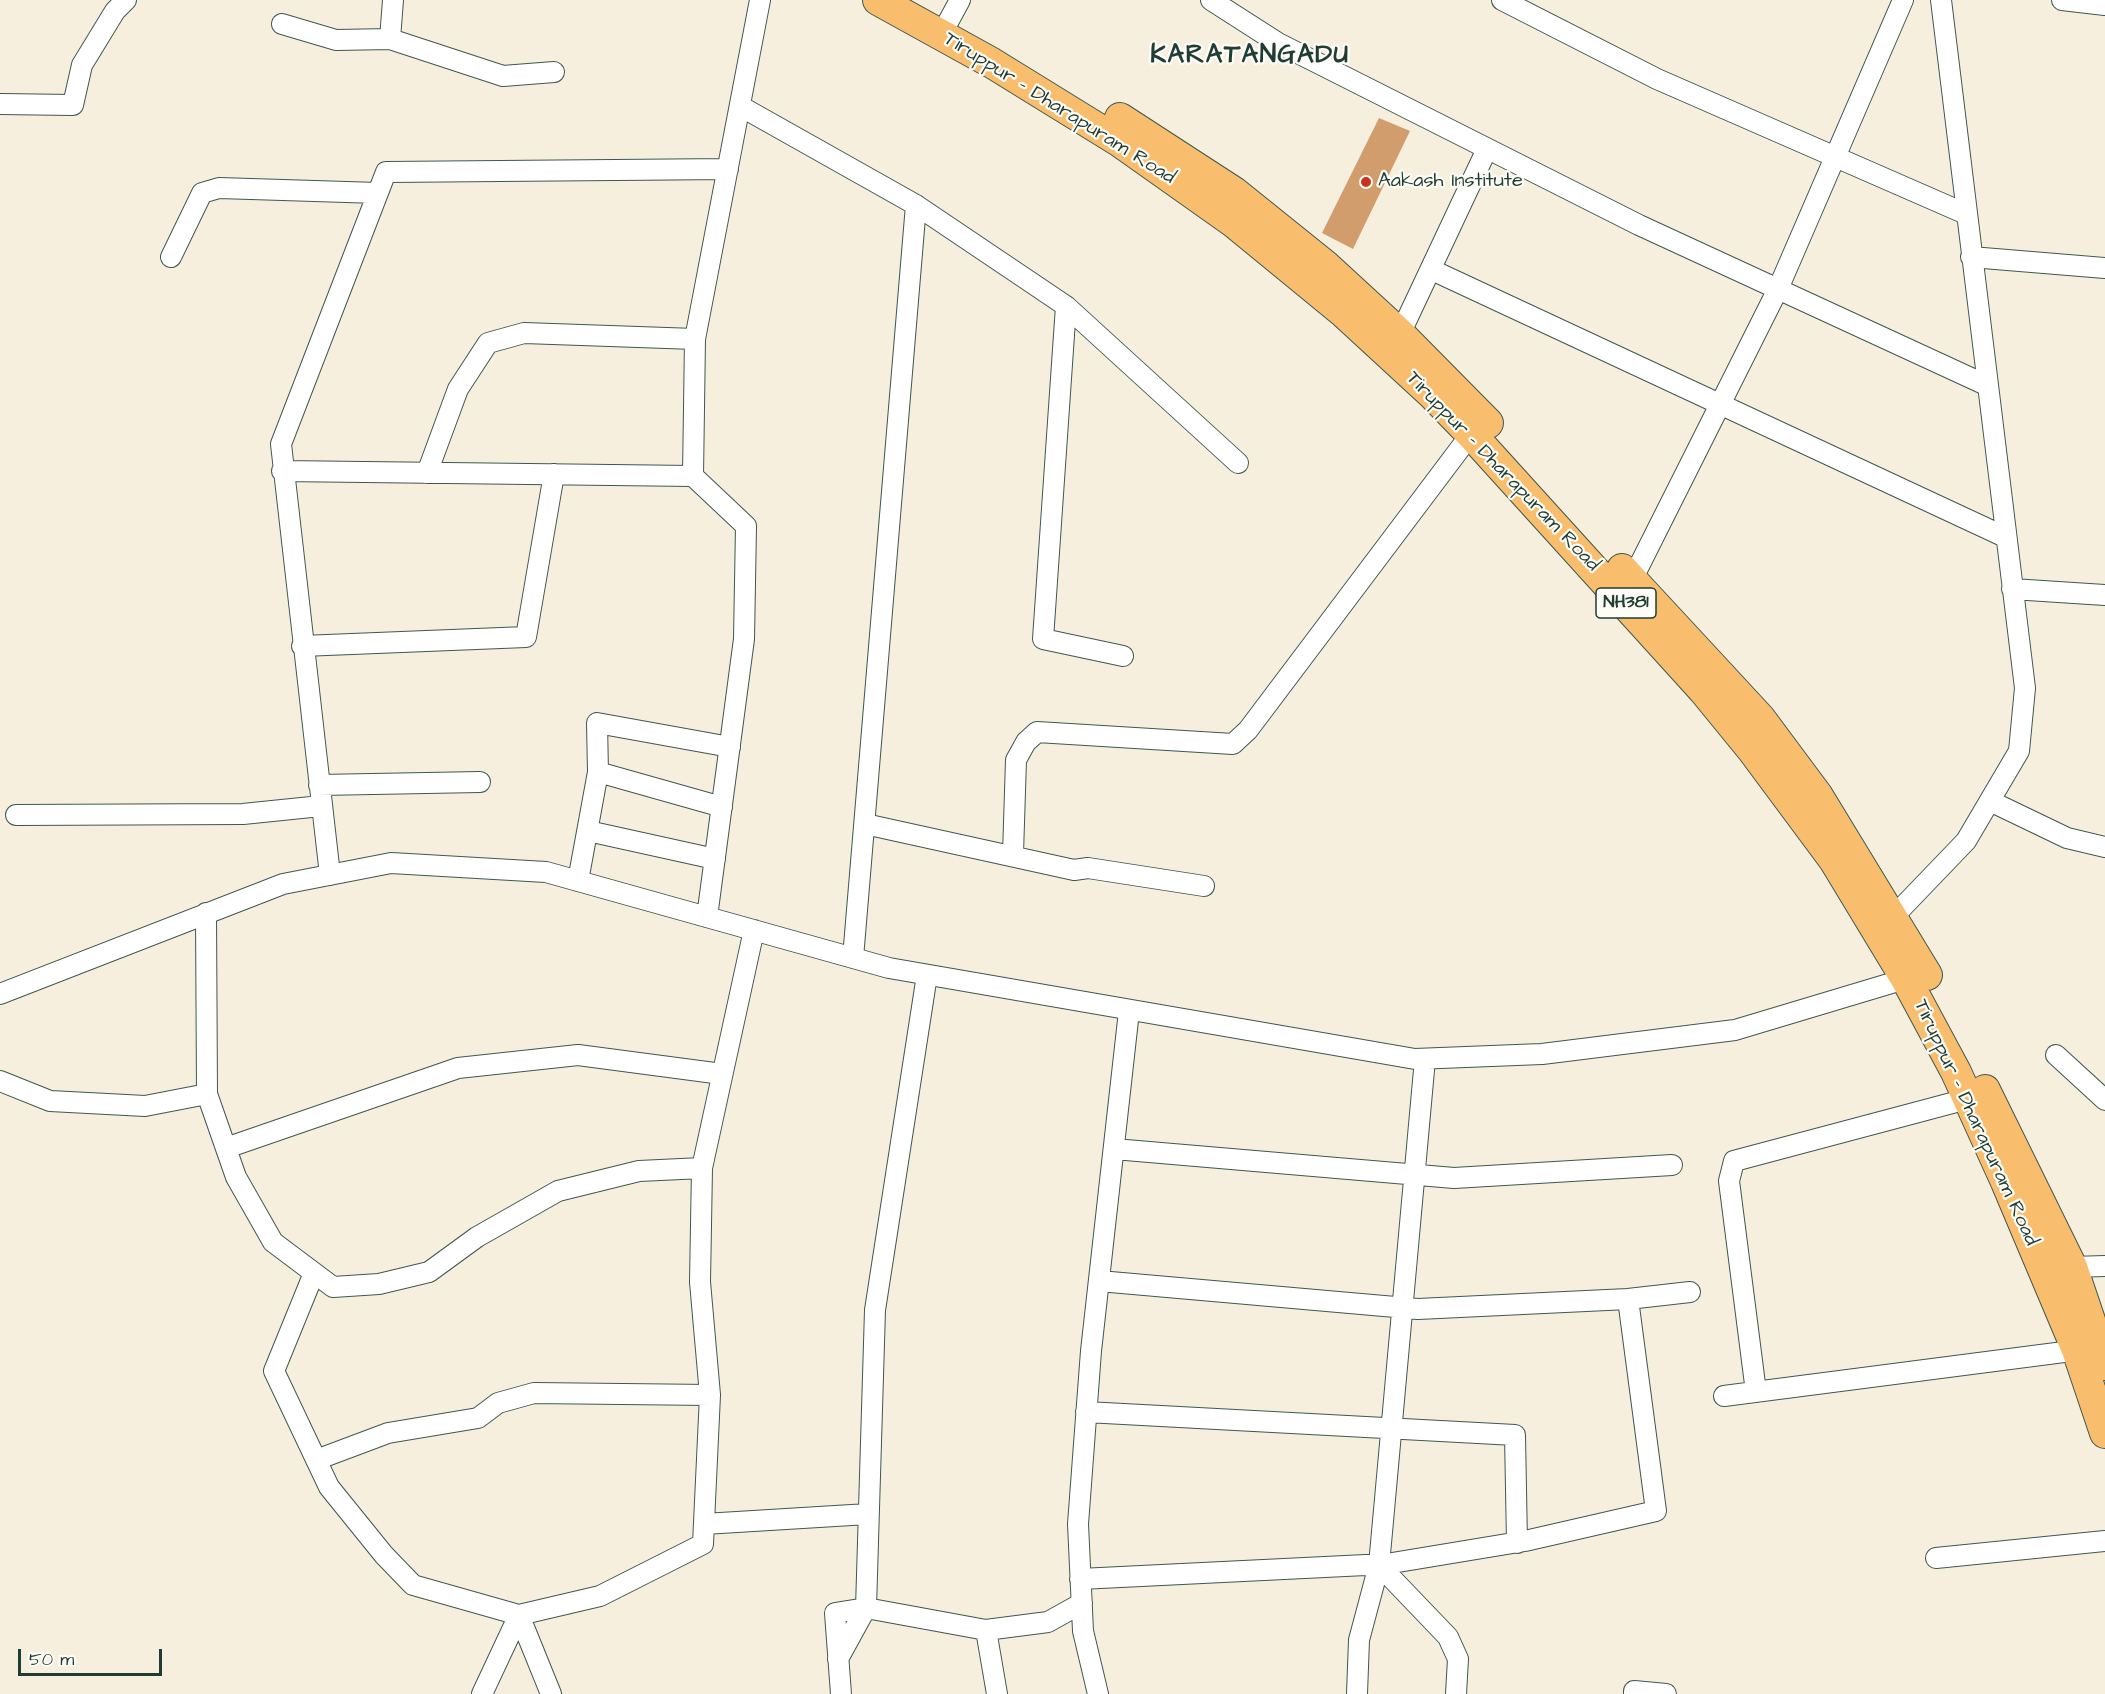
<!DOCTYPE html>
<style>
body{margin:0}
#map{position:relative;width:2105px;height:1694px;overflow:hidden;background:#f6efde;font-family:"Architects Daughter",sans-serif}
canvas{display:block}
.scale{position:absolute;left:18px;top:1649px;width:144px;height:27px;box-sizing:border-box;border:3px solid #1f3d34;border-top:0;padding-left:8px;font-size:18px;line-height:21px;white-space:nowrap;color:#1f3d34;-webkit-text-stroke:4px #fdfcf7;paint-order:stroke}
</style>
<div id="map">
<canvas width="2105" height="1694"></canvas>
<div class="scale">50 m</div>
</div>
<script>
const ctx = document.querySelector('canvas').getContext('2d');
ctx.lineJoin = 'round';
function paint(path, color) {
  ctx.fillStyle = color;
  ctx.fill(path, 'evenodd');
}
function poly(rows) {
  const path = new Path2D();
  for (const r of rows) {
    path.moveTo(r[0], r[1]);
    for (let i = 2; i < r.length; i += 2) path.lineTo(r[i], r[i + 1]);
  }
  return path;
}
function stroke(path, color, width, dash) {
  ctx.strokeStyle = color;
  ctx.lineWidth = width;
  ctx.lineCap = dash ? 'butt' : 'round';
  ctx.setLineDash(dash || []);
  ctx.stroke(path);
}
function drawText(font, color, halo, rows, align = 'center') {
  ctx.font = font + ' "Architects Daughter",sans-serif';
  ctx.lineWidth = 4.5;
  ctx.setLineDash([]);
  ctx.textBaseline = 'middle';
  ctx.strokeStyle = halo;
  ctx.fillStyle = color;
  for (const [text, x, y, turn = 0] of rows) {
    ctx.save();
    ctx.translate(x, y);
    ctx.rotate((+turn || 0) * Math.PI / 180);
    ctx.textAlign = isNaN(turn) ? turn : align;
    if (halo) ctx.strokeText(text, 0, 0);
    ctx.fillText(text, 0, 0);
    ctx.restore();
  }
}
paint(poly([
 [1379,118,1410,131,1353,249,1322,233]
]), '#d29d6d');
const minor = poly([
 [1211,0,1278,43,1639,225,1986,385],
 [1502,0,1657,79,1966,214],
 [2062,0,2105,5],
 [282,24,336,40,390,39,503,76,554,72],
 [941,35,960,0],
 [390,39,393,0],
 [0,104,73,105,82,65,115,11,126,0],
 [740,106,916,205,1066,306,1238,463],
 [171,257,202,193,219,188,378,193],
 [1971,257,2105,268],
 [1432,270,2005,537],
 [1066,306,1043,639,1123,656],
 [1400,334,1487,149],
 [282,471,693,476],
 [427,473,458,389,488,343,524,333,695,339],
 [1624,588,1632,580,1778,289,1903,0],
 [2012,589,2105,595],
 [302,646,526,637,554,474],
 [598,772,722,807],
 [319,785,480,782],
 [1990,801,2067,838,2105,847],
 [16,815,243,814,321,806],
 [865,824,1074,870,1088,868,1204,886],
 [588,831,715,859],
 [1013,854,1016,760,1026,742,1037,732,1233,744,1248,730,1471,434],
 [330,875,281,444,386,172,728,169],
 [578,881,598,772,597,723,730,747],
 [707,917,744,639,746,526,693,476,695,339,760,0],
 [1883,923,1893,917,1966,841,2019,751,2025,688,1941,0],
 [853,958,916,205],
 [0,994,283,884,391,863,546,872,889,968,1415,1059,1542,1054,1735,1030,1915,976],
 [2056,1055,2105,1100],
 [0,1081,50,1101,145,1106,207,1094,206,913],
 [207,1094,236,1177,273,1242,333,1287,379,1284,429,1272,477,1237,558,1191,639,1171,702,1168,754,930],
 [226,1148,458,1068,578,1055,722,1074],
 [1114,1149,1454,1178,1672,1165],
 [2072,1267,2105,1266],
 [314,1273,274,1371,329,1487,384,1555,413,1585,519,1615,600,1596,703,1544,710,1395,700,1282,702,1168],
 [1099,1281,1418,1309,1628,1299,1690,1292],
 [1756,1392,1729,1181,1734,1161,1967,1099],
 [1724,1396,2087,1349],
 [1086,1412,1515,1435,1517,1543],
 [316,1460,388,1433,478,1418,498,1403,534,1393,710,1395],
 [704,1524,868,1514],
 [1936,1558,2105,1541],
 [1379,1565,1448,1637,1458,1659,1456,1694],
 [1080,1579,1386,1564,1525,1541,1656,1511,1628,1299],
 [519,1615,551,1694],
 [986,1630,997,1694],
 [838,1659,866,1608,986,1630,1048,1622,1082,1603],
 [482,1694,519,1615],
 [841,1694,835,1613,866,1608,875,1310,927,975],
 [1098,1694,1083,1631,1078,1524,1091,1351,1129,1011],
 [1357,1694,1359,1640,1379,1565,1425,1059],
 [1634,1694,1634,1691,1666,1694]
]);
const highway = poly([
 [878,0,992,63,1120,142,1233,222,1344,313,1433,395,1471,434,1704,691,1753,751,1834,860,1906,979,1956,1072,2006,1182,2077,1350,2105,1433],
 [1120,118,1234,192,1326,266,1400,334,1488,423],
 [1622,569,1760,718,1818,796,1927,975],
 [1985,1090,2072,1267,2105,1365]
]);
stroke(minor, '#3f584e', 22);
stroke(highway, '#3f584e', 32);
stroke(minor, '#fff', 20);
stroke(highway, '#f9be6d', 30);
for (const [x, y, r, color] of [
 [1366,182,6,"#c8321e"]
]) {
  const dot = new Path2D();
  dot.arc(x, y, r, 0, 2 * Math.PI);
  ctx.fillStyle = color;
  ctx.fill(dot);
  stroke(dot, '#fdfcf7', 2);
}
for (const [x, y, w] of [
 [1626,603,60]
]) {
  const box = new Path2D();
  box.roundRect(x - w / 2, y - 15, w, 30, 4.5);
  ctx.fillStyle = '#fdfcf7';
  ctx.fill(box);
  stroke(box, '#1f3d34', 1.5);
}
drawText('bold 18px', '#1f3d34', null, [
 ["NH381",1626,603]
]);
drawText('20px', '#1f3d34', '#fdfcf7', [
 ["Tiruppur - Dharapuram Road",1059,109,32],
 ["Tiruppur - Dharapuram Road",1502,472,46],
 ["Tiruppur - Dharapuram Road",1975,1123,65]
]);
drawText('20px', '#1f3d34', '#fdfcf7', [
 ["Aakash Institute",1378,182]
], 'left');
ctx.letterSpacing = '1.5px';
drawText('bold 26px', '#1f3d34', '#fdfcf7', [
 ["KARATANGADU",1250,57]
]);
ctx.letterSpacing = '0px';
</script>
